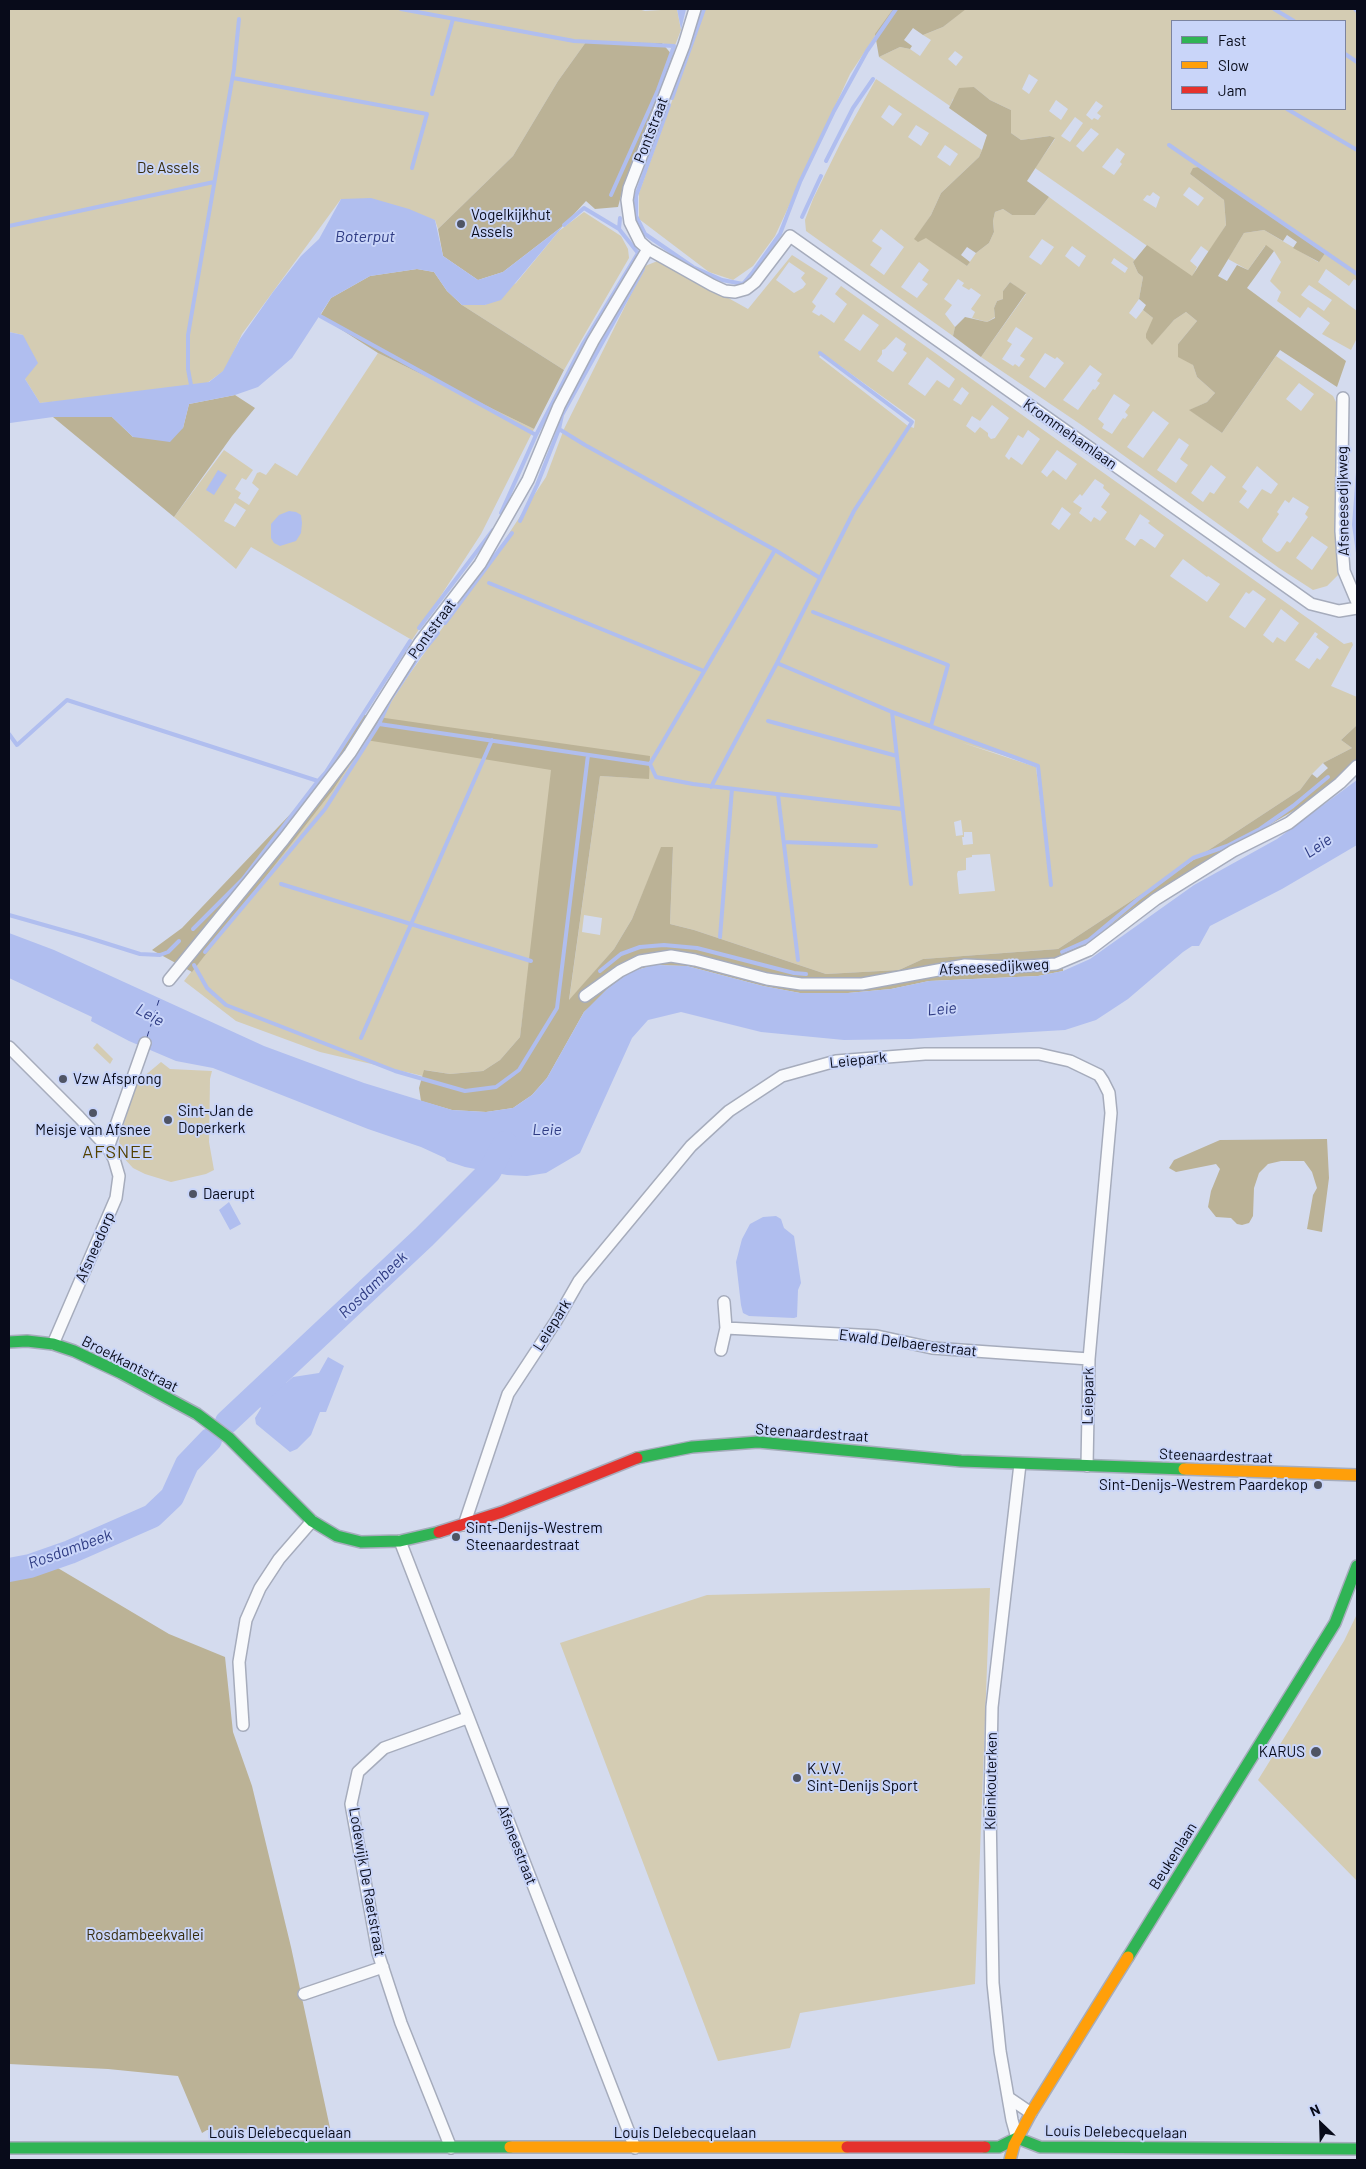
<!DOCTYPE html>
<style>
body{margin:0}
#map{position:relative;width:1366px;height:2169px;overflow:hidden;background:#d4dbee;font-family:Barlow,sans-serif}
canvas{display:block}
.frame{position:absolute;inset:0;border:10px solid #080b1a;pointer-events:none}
.legend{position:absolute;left:1171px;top:20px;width:175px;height:90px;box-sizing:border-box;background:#c9d5f9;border:1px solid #7c84a0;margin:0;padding:6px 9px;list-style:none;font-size:15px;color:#080b1a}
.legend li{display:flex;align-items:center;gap:10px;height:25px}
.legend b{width:25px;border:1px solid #7c84a0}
.north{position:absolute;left:1296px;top:2099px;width:50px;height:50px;-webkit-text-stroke:4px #c9d5f9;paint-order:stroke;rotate:336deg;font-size:14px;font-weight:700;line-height:20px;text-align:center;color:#080b1a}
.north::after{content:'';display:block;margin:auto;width:18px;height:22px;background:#080b1a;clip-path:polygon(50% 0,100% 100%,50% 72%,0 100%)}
</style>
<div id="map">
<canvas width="1366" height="2169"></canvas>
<div class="frame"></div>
<ul class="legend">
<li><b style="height:6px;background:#30b455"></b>Fast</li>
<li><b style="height:6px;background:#ff9f0a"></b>Slow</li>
<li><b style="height:6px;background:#e5322d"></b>Jam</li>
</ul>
<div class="north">N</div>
</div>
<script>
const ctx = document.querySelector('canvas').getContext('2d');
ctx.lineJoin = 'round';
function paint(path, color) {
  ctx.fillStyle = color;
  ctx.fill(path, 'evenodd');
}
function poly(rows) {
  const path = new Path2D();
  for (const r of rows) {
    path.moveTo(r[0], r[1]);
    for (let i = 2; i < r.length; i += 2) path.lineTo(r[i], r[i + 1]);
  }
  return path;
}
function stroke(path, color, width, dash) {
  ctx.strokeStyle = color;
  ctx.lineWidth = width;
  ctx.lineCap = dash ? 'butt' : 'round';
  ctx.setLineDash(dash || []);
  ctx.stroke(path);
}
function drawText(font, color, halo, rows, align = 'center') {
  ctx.font = font + ' Barlow,sans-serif';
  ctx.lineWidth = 4;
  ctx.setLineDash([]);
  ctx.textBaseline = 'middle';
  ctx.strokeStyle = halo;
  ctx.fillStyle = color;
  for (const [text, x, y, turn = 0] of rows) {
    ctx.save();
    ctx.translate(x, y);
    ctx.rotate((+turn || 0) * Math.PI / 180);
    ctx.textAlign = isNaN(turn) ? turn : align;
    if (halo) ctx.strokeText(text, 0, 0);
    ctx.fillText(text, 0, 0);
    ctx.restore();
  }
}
paint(poly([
 [9,9,638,9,645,11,677,9,681,30,674,48,662,43,586,42,558,81,513,156,438,229,435,220,341,199,242,334,225,370,207,383,121,396,40,403,25,379,23,335,9,332],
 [705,9,893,9,850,74,775,236,753,266,733,280,709,272,639,219,639,193],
 [965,9,1357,9,1357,281,1354,279,1349,286,1326,269,1318,282,1357,311,1357,338,1351,350,1322,334,1330,323,1311,309,1308,307,1300,318,1277,301,1281,292,1270,281,1281,262,1274,251,1265,246,1248,270,1228,259,1244,233,1264,230,1318,262,1326,252,1237,190,1199,167,1190,174,1224,200,1226,225,1209,252,1201,246,1190,261,1197,267,1192,277,1035,168,1055,139,1050,136,1021,140,1011,133,1011,110,990,100,974,87,953,99,950,106,879,57,900,47,910,49,920,56,931,40,923,35,943,27],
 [1172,21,1345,21,1345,109,1172,109],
 [955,51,963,57,956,66,948,59],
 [1029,74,1038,80,1029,94,1022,89],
 [1056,100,1068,109,1061,120,1049,111],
 [1096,101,1103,106,1097,113,1101,116,1098,120,1094,118,1092,120,1086,115],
 [1075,117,1083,123,1070,142,1061,136],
 [1091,128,1099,134,1083,152,1076,146],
 [1117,148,1125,154,1120,162,1122,164,1114,175,1102,167],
 [1189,187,1204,198,1198,206,1183,195],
 [1153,192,1160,197,1156,208,1143,200,1147,195,1150,196],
 [1309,285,1332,300,1324,311,1301,295],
 [876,79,982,150,979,157,941,193,931,215,915,239,918,241,926,237,967,266,976,253,989,243,994,232,993,221,995,212,1003,209,1012,215,1035,215,1049,197,1135,260,1133,262,1138,273,1143,277,1139,299,1129,313,1136,319,1143,310,1153,318,1152,344,1174,320,1186,312,1197,321,1178,344,1193,365,1197,377,1215,393,1207,402,1190,410,1222,433,1276,356,1333,396,1337,404,1339,574,1327,586,1313,590,1279,568,1083,426,981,357,1026,294,1010,282,1003,291,1003,299,997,301,994,308,995,317,987,322,972,318,975,312,971,309,981,295,971,288,969,290,962,286,964,283,958,279,944,299,952,305,945,314,955,327,953,336,806,231,805,220,813,199,841,142],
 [889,105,902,114,893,126,881,117],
 [916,125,929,133,921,146,908,137],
 [945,145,958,154,950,166,937,157],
 [881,229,904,247,884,275,870,265,882,248,872,241],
 [1042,239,1054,247,1041,265,1029,257],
 [1072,246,1086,256,1079,267,1065,256],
 [1114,258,1128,268,1125,273,1111,263],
 [919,262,929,270,922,280,928,284,917,298,901,287],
 [1016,327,1033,338,1020,356,1025,359,1019,367,1015,364,1013,366,1002,359,1012,344,1007,341],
 [1045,353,1055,359,1057,357,1064,363,1045,388,1029,377],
 [1090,365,1102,374,1097,381,1100,383,1095,390,1093,389,1078,410,1063,400],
 [1299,383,1314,394,1301,411,1286,399],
 [1114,394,1130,405,1125,412,1128,415,1125,419,1123,418,1112,434,1102,428,1104,424,1098,419],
 [1153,411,1169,423,1143,458,1127,447],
 [1179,438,1189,445,1180,459,1188,465,1176,483,1157,470],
 [1211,465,1226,477,1214,494,1210,492,1203,502,1191,493],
 [1257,466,1278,484,1271,494,1262,489,1248,509,1239,502,1247,491,1242,487],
 [1293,497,1309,507,1305,514,1308,517,1290,543,1287,541,1280,551,1277,552,1263,542,1262,539,1279,514,1277,512,1285,500,1289,503],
 [1312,536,1328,547,1312,570,1296,558],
 [584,212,621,236,628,249,629,258,564,370,462,305,485,305,516,283,559,231],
 [792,255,828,278,812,302,816,306,812,312,819,316,821,314,834,323,847,304,835,294,841,286,1344,644,1352,642,1353,645,1331,686,1357,697,1357,725,1341,740,1352,748,1323,763,1312,774,1300,790,1058,949,923,959,899,970,826,974,694,930,670,924,673,847,662,847,632,919,614,949,569,1001,600,776,635,778,554,768,520,1037,500,1060,483,1071,450,1074,425,1070,423,1076,320,1052,236,1021,184,981,333,790,406,679,500,547,546,477,564,429,645,266,660,260,748,309],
 [789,262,805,273,801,278,806,284,803,288,794,293,776,280],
 [863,314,879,325,860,351,844,340],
 [896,337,906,344,903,350,907,353,893,372,877,361,882,354,882,350,885,349],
 [822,353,915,420,914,428,908,426,819,357],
 [927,357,955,379,949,388,937,380,925,396,908,384],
 [962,387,969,393,961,405,953,400],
 [992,405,1009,418,995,438,991,439,988,436,988,433,980,427,975,433,966,426,972,416,980,421],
 [1028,430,1040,439,1022,465,1011,457,1009,460,1005,456,1018,435,1023,438],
 [1057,450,1077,464,1066,480,1053,470,1047,477,1041,472],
 [1095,479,1104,485,1103,488,1110,494,1101,507,1107,512,1100,521,1094,517,1091,522,1079,513,1082,508,1073,502,1080,494,1082,496],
 [1062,507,1071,514,1059,530,1051,524],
 [1140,514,1150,521,1148,523,1164,535,1155,548,1142,539,1140,539,1135,546,1125,539],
 [1183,559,1207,577,1208,576,1220,584,1207,602,1170,576],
 [1253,590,1266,599,1245,628,1229,617,1246,592,1249,594],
 [1281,609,1299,623,1285,642,1277,637,1273,643,1263,635],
 [1315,632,1318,634,1316,637,1329,647,1320,660,1317,658,1309,669,1295,660],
 [960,742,1038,766,1050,883,1036,767],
 [961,820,963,835,956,836,954,822],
 [964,832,972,832,973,844,963,845,962,837,964,837],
 [990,854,995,891,959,894,957,874,958,871,966,870,966,858,972,857,972,855],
 [584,915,602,918,600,935,582,932],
 [378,353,534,429,481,534,412,640,251,547,236,569,174,517,224,450,253,470,246,480,242,478,235,489,241,493,238,498,249,505,259,489,252,483,257,473,260,472,266,475,275,463,297,476],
 [235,503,246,510,235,527,224,521],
 [97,1043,113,1059,110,1064,93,1048],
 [161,1062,170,1069,212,1071,210,1079,209,1142,214,1170,206,1174,171,1182,145,1174,133,1168,122,1156,119,1141,136,1083],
 [990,1588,975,1984,800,2013,790,2048,718,2061,560,1643,707,1595],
 [1357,1614,1357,1881,1258,1780,1344,1641]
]), '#d4ccb3');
paint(poly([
 [893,9,966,9,943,27,923,35,913,28,904,40,912,46,910,49,900,47,879,57,875,34],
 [586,42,662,43,679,63,623,188,618,207,595,209,586,201,564,225,503,272,478,280,443,256,438,229,513,156,558,81],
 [974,87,990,100,1011,110,1011,133,1021,140,1050,136,1055,138,1027,181,1049,197,1035,215,1012,215,1003,209,995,212,993,221,994,232,989,243,976,253,967,247,961,255,970,262,967,266,926,238,918,242,914,239,931,215,941,193,979,157,982,150,987,135,949,108,959,88],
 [1199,167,1237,190,1326,252,1319,262,1293,248,1297,242,1287,235,1283,241,1264,230,1244,233,1218,276,1227,281,1237,265,1248,270,1266,245,1274,251,1247,288,1346,361,1337,387,1280,350,1222,433,1189,410,1207,402,1215,393,1197,377,1193,365,1178,357,1178,344,1197,321,1186,312,1174,320,1152,345,1146,338,1146,334,1153,318,1143,310,1146,305,1139,299,1143,277,1138,273,1133,262,1147,245,1192,276,1226,225,1224,200,1190,174,1193,168],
 [417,269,434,272,447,291,462,305,564,370,534,429,378,353,320,316,331,298,370,276],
 [1010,282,1026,293,981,357,953,336,955,327,965,317,987,322,995,318,994,308,997,301,1003,299,1003,291],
 [235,395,255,408,232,436,174,517,53,417,112,417,133,437,183,428,189,404],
 [364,715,650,756,649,779,600,776,569,1000,614,949,632,919,661,847,673,847,670,924,694,930,826,974,899,970,923,959,1058,949,1300,790,1312,774,1317,778,1328,768,1323,763,1352,748,1341,740,1357,725,1357,760,1335,781,1295,810,1188,872,1133,908,1092,939,1062,958,1063,971,1038,976,929,981,891,989,848,993,800,993,763,986,687,966,654,965,630,972,584,1012,547,1078,532,1095,513,1108,486,1112,452,1110,421,1101,419,1088,424,1070,450,1074,483,1071,500,1060,520,1037,551,770,366,740,333,790,192,972,152,950,182,928,319,784],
 [1327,1139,1329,1178,1322,1232,1307,1229,1313,1195,1317,1188,1312,1172,1304,1161,1281,1161,1268,1164,1259,1173,1254,1188,1253,1216,1249,1223,1242,1225,1237,1224,1231,1218,1216,1217,1208,1207,1211,1191,1220,1169,1216,1164,1176,1172,1169,1168,1174,1160,1220,1140],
 [46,1561,169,1634,225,1657,233,1732,252,1786,291,1947,330,2128,207,2130,202,2133,178,2076,108,2069,9,2064,9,1575]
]), '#bbb296');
paint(poly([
 [677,9,686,9,681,30,681,29],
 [371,198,409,209,435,220,443,256,478,280,503,272,564,225,501,300,485,305,462,305,447,291,434,272,417,269,370,276,331,298,292,358,258,387,235,395,189,404,183,428,170,442,133,437,112,417,53,417,10,423,9,418,9,332,23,335,38,363,25,379,40,403,209,382,223,371,240,339,273,292,301,256,319,239,341,199],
 [1357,459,1357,560,1352,525],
 [218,470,227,475,214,495,206,490],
 [289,511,296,512,301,515,302,523,301,533,296,541,280,546,274,543,271,538,271,524,279,515],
 [1357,780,1357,845,1282,889,1210,926,1199,946,1192,946,1183,952,1128,999,1096,1020,1065,1030,910,1039,844,1040,761,1032,681,1012,648,1020,632,1038,580,1153,546,1173,527,1176,507,1175,465,1167,447,1161,445,1158,421,1147,368,1129,213,1068,176,1061,129,1041,91,1021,92,1017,9,978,9,933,54,950,264,1046,364,1083,452,1110,486,1112,513,1108,532,1095,547,1078,584,1012,607,989,630,972,654,965,687,966,763,986,800,993,848,993,891,989,929,981,1038,976,1063,971,1090,959,1194,885,1277,839],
 [229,1202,241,1224,230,1230,219,1210],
 [776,1216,781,1219,784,1228,794,1236,801,1283,798,1290,797,1317,794,1318,749,1316,743,1313,741,1305,736,1262,742,1239,750,1224,763,1217],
 [328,1357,344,1366,326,1412,320,1412,311,1435,297,1449,290,1452,256,1424,255,1418,261,1408,258,1404,282,1380,286,1383,293,1377,319,1373]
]), '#b0beef');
stroke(poly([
 [401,9,574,41,674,46,658,90,611,195],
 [1274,9,1294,21],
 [1355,9,1357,11],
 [1345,54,1357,62],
 [233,78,427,114,412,168],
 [432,94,453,19],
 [672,98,704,9],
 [669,105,636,196,636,216,645,234,693,267,722,280,743,284,753,272,780,234,800,182,834,111,867,51,896,9],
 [1287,109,1357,150],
 [1169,145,1357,274],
 [826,161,853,108,873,79],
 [802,217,821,176],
 [564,225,584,208,619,229,620,218],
 [9,226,214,182],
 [643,269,562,415,559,429,585,445,775,550,820,578],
 [320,316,536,435,501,513],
 [191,385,188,369,188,335,234,69,239,19],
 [536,435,583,344,638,253,619,229],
 [520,521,537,485,559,429],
 [775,550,650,764,656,777,693,784,902,809],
 [489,583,704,671],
 [813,612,948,665,931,726],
 [445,623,512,533],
 [419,628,493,530],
 [777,663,892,712],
 [768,721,897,756],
 [379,724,390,700,419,656,438,633],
 [9,734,17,745,67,700,318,781,326,772,410,641],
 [711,787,777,663,854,511,912,422,820,353],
 [778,795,798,960],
 [784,842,876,846],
 [281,884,531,961],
 [911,884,892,712,1038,766,1051,885],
 [9,915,83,936,140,954,160,955,168,952,179,941],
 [193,929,243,879,318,781],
 [720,937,732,789],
 [205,952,325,809,379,724,650,764],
 [1062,952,1089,940,1138,899,1193,858,1227,846,1260,829,1293,806,1328,777],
 [194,965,207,988,226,1005,395,1071,465,1091,496,1087,519,1070,557,1008,588,755],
 [600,971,621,954,640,947,664,945,697,948,794,973,806,974],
 [361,1038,492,740],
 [266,1386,272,1391]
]), '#b0beef', 4);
stroke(poly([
 [227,1422,424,1237,489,1172,505,1143],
 [9,1570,30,1566,70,1552,152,1516,172,1497,187,1464,210,1440]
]), '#b0beef', 24);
stroke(poly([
 [147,1037,159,1000]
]), '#2e3b83', 1, [6, 5]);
const street = poly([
 [695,9,684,45,629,188,627,200,630,222,640,242,648,249,712,285,725,291,735,292,746,289,755,282,790,236,1311,604,1339,611,1357,608],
 [1343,398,1341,531,1344,571,1357,602],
 [169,980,284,839,350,753,420,642,480,564,528,480,559,406,593,341,648,249],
 [585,996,620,971,640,961,671,956,695,960,767,979,801,984,862,984,965,965,1013,967,1056,964,1089,950,1156,899,1233,851,1289,823,1340,783,1357,766],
 [9,1047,79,1117,108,1148,114,1159,119,1176,116,1198,53,1344],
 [108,1148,145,1043],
 [726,1328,877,1336,932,1348,1089,1359],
 [721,1350,726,1328,724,1302],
 [464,1525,508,1394,556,1321,579,1281,691,1146,729,1111,782,1076,836,1061,925,1054,1039,1054,1070,1061,1099,1075,1103,1081,1109,1093,1111,1113,1089,1359,1087,1466],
 [400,1541,635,2148],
 [243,1725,239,1662,246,1620,260,1588,279,1559,312,1521],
 [304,1994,383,1967],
 [1009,2098,1031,2113],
 [1017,2138,1012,2120,1000,2051,993,1983,990,1809,992,1707,1020,1464],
 [451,2148,401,2023,378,1953,351,1804,358,1772,384,1748,467,1718]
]);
const fast = poly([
 [9,1342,27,1341,53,1344,74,1351,121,1373,197,1414,229,1438,312,1521,337,1536,361,1542,400,1541,439,1532],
 [637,1458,692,1447,758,1442,961,1461,1184,1469],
 [1128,1957,1335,1623,1357,1566],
 [985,2147,999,2147,1017,2138,1040,2147,1357,2149],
 [9,2148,510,2147]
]);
const slow = poly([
 [1184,1469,1357,1475],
 [510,2147,847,2147],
 [1010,2160,1014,2145,1031,2113,1128,1957]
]);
const jam = poly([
 [439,1532,502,1512,637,1458],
 [847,2147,985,2147]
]);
stroke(street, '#a6acbc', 14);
stroke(fast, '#a6acbc', 14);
stroke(slow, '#a6acbc', 14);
stroke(jam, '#a6acbc', 14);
stroke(street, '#f9fafc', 11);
stroke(fast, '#30b455', 11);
stroke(slow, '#ff9f0a', 11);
stroke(jam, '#e5322d', 11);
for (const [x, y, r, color] of [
 [461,224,5,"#4f5464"],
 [63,1079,5,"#4f5464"],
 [93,1113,5,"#4f5464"],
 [168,1120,5,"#4f5464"],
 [193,1194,5,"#4f5464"],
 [1318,1485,5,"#4f5464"],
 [456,1537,5,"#4f5464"],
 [1316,1752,6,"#4f5464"],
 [797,1778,5,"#4f5464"]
]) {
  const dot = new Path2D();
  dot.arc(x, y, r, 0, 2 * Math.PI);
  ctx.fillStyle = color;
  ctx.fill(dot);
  stroke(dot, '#c9d5f9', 2);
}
drawText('15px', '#080b1a', '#c9d5f9', [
 ["Pontstraat",651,130,-69],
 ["Krommehamlaan",1070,434,35],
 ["Afsneesedijkweg",1343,501,-91],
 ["Pontstraat",432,629,-54],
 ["Afsneesedijkweg",994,967,-3],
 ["Leiepark",858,1060,-6],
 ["Afsneedorp",95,1247,-66],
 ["Leiepark",552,1325,-58],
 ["Ewald Delbaerestraat",908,1343,7],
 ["Broekkantstraat",130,1364,27],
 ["Leiepark",1088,1396,-89],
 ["Steenaardestraat",812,1433,4],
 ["Steenaardestraat",1216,1456,2],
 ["Kleinkouterken",991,1781,-89],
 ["Afsneestraat",517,1845,69],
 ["Beukenlaan",1173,1856,-58],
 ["Lodewijk De Raetstraat",367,1882,80],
 ["Louis Delebecquelaan",1116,2132,1],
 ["Louis Delebecquelaan",280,2133],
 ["Louis Delebecquelaan",685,2133]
]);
drawText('15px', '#362c0d', '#c9d5f9', [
 ["De Assels",168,168],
 ["Rosdambeekvallei",145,1935]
]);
drawText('15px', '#080b1a', '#c9d5f9', [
 ["Vogelkijkhut",471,215],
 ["Assels",471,232],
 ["Vzw Afsprong",73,1079],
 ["Sint-Jan de",178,1111],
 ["Doperkerk",178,1128],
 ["Meisje van Afsnee",93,1130,"center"],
 ["Daerupt",203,1194],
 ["Sint-Denijs-Westrem Paardekop",1308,1485,"right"],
 ["Sint-Denijs-Westrem",466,1528],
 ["Steenaardestraat",466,1545],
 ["KARUS",1305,1752,"right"],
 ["K.V.V.",807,1769],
 ["Sint-Denijs Sport",807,1786]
], 'left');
drawText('italic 16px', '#2e3b83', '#c9d5f9', [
 ["Boterput",365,237],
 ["Leie",1318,846,-34],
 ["Leie",942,1009,-5],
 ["Leie",150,1015,29],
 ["Leie",547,1130],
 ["Rosdambeek",373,1285,-44],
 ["Rosdambeek",70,1549,-20]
]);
ctx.letterSpacing = '1px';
drawText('18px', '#534100', '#c9d5f9', [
 ["AFSNEE",118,1152]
]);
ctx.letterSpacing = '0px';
</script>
